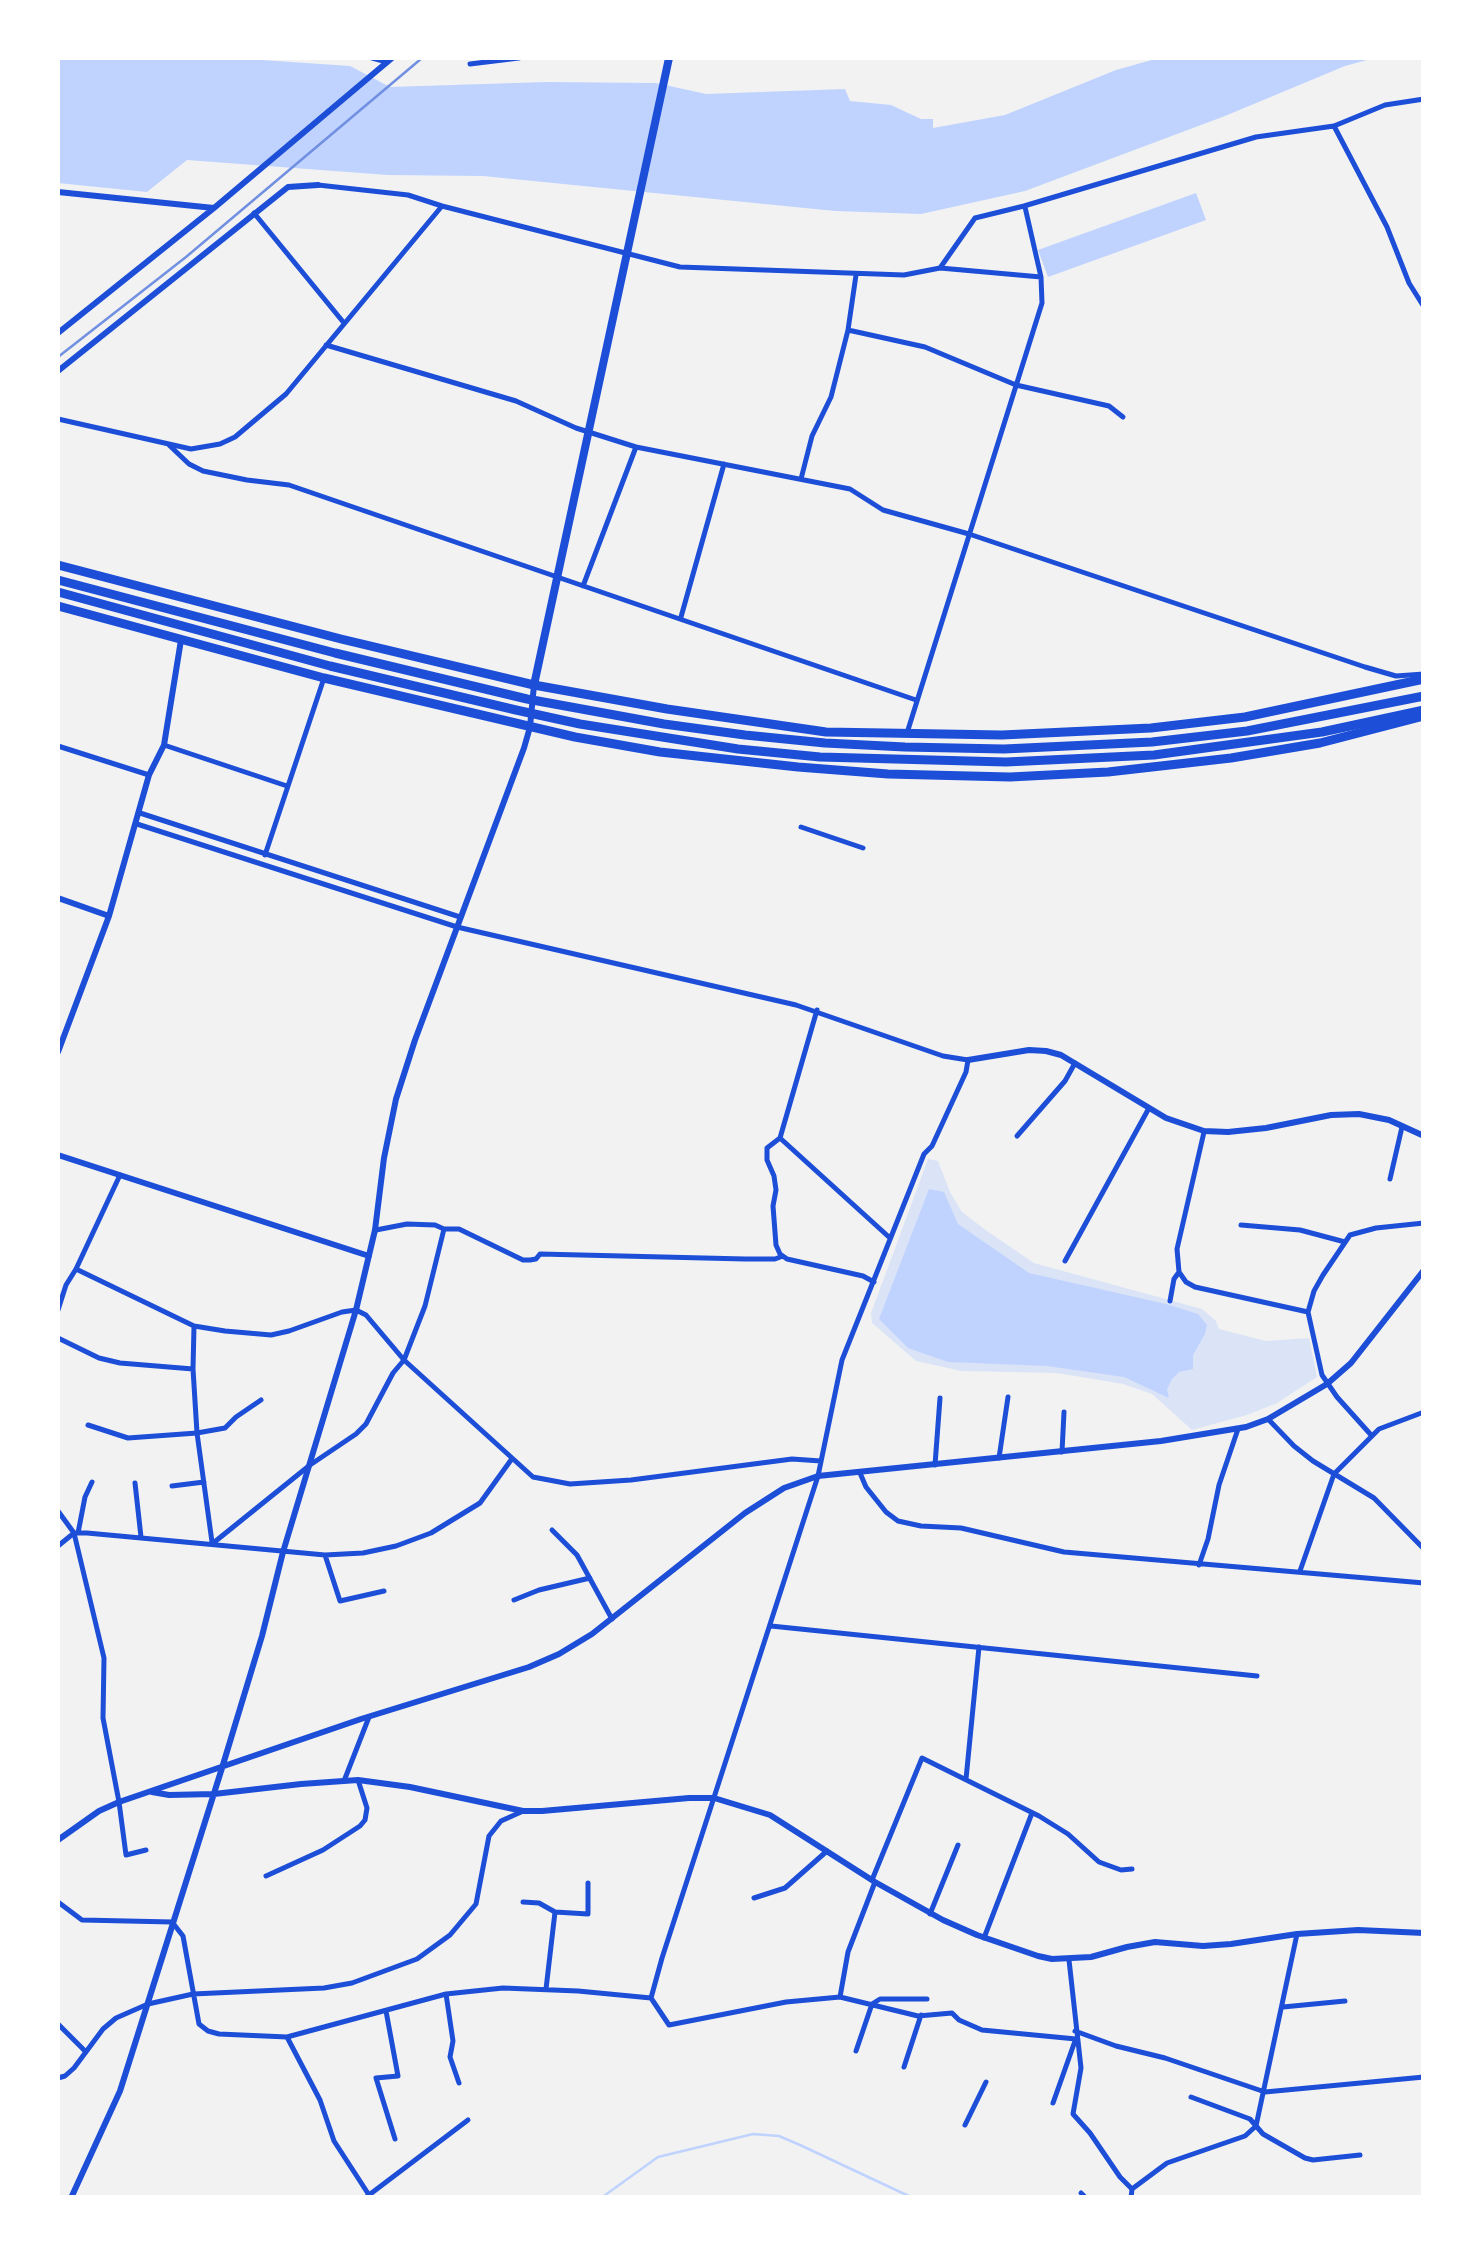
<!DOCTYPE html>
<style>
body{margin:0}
#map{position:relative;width:1481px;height:2255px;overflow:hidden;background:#f2f2f2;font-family:Manrope,sans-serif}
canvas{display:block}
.frame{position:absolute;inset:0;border:60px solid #fff;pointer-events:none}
</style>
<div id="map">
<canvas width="1481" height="2255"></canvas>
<div class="frame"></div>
</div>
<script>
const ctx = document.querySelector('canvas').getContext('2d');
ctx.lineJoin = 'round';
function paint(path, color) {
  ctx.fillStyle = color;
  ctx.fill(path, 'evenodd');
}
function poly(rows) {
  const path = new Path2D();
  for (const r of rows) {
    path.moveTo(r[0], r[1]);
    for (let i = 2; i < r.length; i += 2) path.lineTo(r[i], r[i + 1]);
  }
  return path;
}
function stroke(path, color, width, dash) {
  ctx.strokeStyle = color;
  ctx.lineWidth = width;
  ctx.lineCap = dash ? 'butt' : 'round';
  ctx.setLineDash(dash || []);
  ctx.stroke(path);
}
paint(poly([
 [928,1159,938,1161,950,1192,962,1212,987,1231,1034,1263,1202,1309,1216,1321,1219,1329,1266,1341,1309,1338,1317,1377,1277,1403,1247,1415,1192,1430,1152,1394,1123,1384,1057,1373,961,1371,916,1361,872,1323,871,1313]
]), '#dbe4f7');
paint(poly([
 [58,58,233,58,350,66,390,87,546,82,656,83,706,94,845,89,850,101,891,105,921,119,933,119,933,128,1005,115,1116,70,1159,58,1374,58,1345,66,1225,116,1025,191,921,214,835,211,483,176,388,175,187,160,147,192,58,183],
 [1196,193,1206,220,1048,277,1038,250],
 [929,1189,944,1192,958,1224,1029,1273,1166,1304,1198,1314,1207,1325,1205,1334,1193,1355,1193,1369,1179,1372,1172,1379,1167,1389,1169,1398,1124,1377,1047,1366,948,1362,908,1348,879,1319]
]), '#bfd3fe');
stroke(poly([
 [601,2198,658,2157,753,2134,779,2136,800,2145,913,2198]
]), '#bfd3fe', 2.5);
stroke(poly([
 [372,58,387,62],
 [470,64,519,58],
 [1334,126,1387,227,1409,283,1424,307],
 [318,185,408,195,442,206,680,267,904,275,940,268,1041,277,1042,303,907,733],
 [1025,207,1041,277],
 [254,213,344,323],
 [940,268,975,218,1024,206,1256,137,1334,126,1385,105,1424,99],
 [848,330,925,347,1016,385,1109,406,1123,417],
 [326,345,516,401,576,428,636,447,850,489,883,510,969,534,1365,667,1396,676,1424,674],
 [58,419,191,449,220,444,235,437,286,394,442,206],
 [169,445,189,464,203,471,247,480,289,485,916,700],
 [801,479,812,436,831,397,848,330,856,275],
 [583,586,636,447],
 [681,617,724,464],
 [164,745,287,786],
 [58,746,149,775],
 [140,813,460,917],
 [137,824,457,927,796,1005,943,1056,968,1060,966,1072,932,1146,924,1154,842,1360,818,1476,662,1958,651,1998,669,2025,786,2002,840,1997,918,2016,952,2013,959,2020,982,2030,1076,2039],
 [801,827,863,848],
 [265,855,324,678],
 [817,1010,780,1138,890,1238],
 [1204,1132,1177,1249,1179,1272,1186,1282,1195,1287,1308,1312],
 [1017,1136,1065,1081,1075,1063],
 [780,1138,767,1148,767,1160,774,1176,776,1190,773,1206,776,1245,780,1254,787,1259,863,1276,874,1282],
 [1390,1179,1402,1127],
 [1241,1225,1300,1230,1345,1242],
 [444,1229,459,1229,523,1260,530,1260,536,1259,540,1254,745,1259,775,1259,783,1256],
 [1065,1261,1149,1108],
 [76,1269,194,1326,225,1331,271,1335,289,1331,342,1312,356,1310,366,1315,404,1360,533,1477,570,1484,631,1480,792,1459,821,1461],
 [1170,1301,1174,1279,1179,1272],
 [58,1310,66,1285,76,1269,120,1175],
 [194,1326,193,1369,197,1433,212,1542],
 [58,1338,99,1358,120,1363,193,1369],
 [1268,1419,1294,1446,1313,1461,1374,1498,1424,1549],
 [88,1425,128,1438,197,1433,225,1428,236,1417,261,1400],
 [1372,1436,1337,1397,1322,1375,1308,1312,1314,1291,1323,1275,1350,1235,1376,1228,1424,1223],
 [1062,1452,1064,1412],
 [999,1458,1008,1397],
 [935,1465,940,1398],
 [860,1473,866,1487,886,1512,898,1521,921,1526,961,1528,1064,1552,1424,1583],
 [135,1483,141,1537],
 [172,1486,204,1482],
 [58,1511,74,1533,104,1658,103,1718,119,1802,126,1855,146,1850],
 [552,1530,577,1555,612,1619],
 [78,1533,85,1497,92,1482],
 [212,1544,310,1465,356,1434,366,1424,393,1373,404,1360,425,1306,444,1229,435,1225,407,1224,376,1230],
 [58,1546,74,1533,87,1533,325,1555,363,1553,396,1546,431,1533,480,1503,511,1460],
 [325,1555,340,1601,384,1591],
 [1199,1565,1208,1539,1219,1485,1238,1429],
 [1300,1571,1334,1474,1379,1429,1424,1412],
 [514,1600,539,1590,590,1578],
 [771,1626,1257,1676],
 [966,1779,979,1647],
 [344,1781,369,1717],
 [266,1876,323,1850,360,1826,365,1820,367,1808,358,1780],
 [872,1880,922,1758,1039,1816,1068,1834,1099,1862,1121,1870,1132,1869],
 [754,1898,785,1888,827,1851],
 [58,1902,82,1920,172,1922,183,1936,199,2024,208,2031,219,2034,287,2037,446,1994,503,1988,578,1991,651,1998],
 [523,1902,539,1903,555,1912,546,1989],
 [555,1912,588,1914,588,1883],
 [930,1914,958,1845],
 [984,1938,1032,1813],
 [1069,1960,1081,2068,1073,2114,1090,2133,1120,2177,1132,2189,1131,2198],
 [446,1994,453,2041,450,2057,459,2083],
 [840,1997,848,1952,875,1882],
 [1283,2007,1345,2001],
 [386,2011,398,2076,376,2078,395,2139],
 [58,2024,86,2052],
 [1075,2031,1116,2046,1165,2058,1265,2092,1424,2077],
 [287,2037,320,2100,334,2141,369,2195],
 [856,2051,872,2004,880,1999,927,1999],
 [904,2067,921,2015],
 [58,2078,65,2076,74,2068,103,2029,116,2018,148,2004,193,1994,324,1988,352,1983,417,1959,450,1935,476,1904,489,1836,501,1821,521,1812],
 [1191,2097,1250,2119,1263,2134,1305,2158,1313,2160,1360,2155],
 [1053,2103,1075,2041],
 [965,2125,986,2082],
 [1132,2189,1167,2163,1245,2136,1256,2126,1297,1934],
 [1081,2193,1086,2198],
 [365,2198,468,2120]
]), '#1d4ed8', 5);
stroke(poly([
 [58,192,214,208],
 [58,333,214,208,392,58],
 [58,371,288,187,318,185],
 [58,898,109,916],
 [58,1052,109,916,149,775,164,745,181,640],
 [968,1060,1029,1050,1046,1051,1061,1055,1166,1118,1204,1131,1228,1132,1266,1128,1331,1115,1359,1114,1389,1120,1424,1136],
 [58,1155,369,1256],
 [152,1792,169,1795,214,1794,301,1784,358,1780,410,1787,523,1811,542,1811,689,1798,714,1798,770,1815,875,1882,943,1920,977,1935,1038,1956,1052,1959,1091,1957,1127,1947,1155,1942,1203,1946,1231,1944,1297,1934,1358,1930,1424,1933],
 [58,1840,99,1811,119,1802,361,1719,529,1667,559,1654,592,1634,745,1513,784,1488,818,1476,1161,1441,1246,1427,1268,1419,1327,1384,1351,1363,1424,1270],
 [71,2198,120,2091,222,1768,262,1636,283,1552,356,1310,375,1230,384,1158,396,1099,415,1040,524,748,530,727,534,685]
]), '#1d4ed8', 6);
stroke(poly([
 [534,685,669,58]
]), '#1d4ed8', 8);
stroke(poly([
 [58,565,341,639,534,685,667,709,826,732,1002,735,1151,728,1245,717,1424,679],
 [58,606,324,678,575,737,660,752,798,767,888,774,1010,777,1108,772,1231,758,1320,743,1424,716]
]), '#1d4ed8', 9);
stroke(poly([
 [58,580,335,653,527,699,664,724,745,735,825,743,905,747,1004,749,1152,742,1247,731,1424,696],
 [58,592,330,666,516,710,580,724,738,749,820,757,1006,762,1154,755,1322,732,1424,710]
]), '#1d4ed8', 9);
stroke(poly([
 [58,357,186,257,422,58]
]), '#7290e2', 2.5);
</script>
